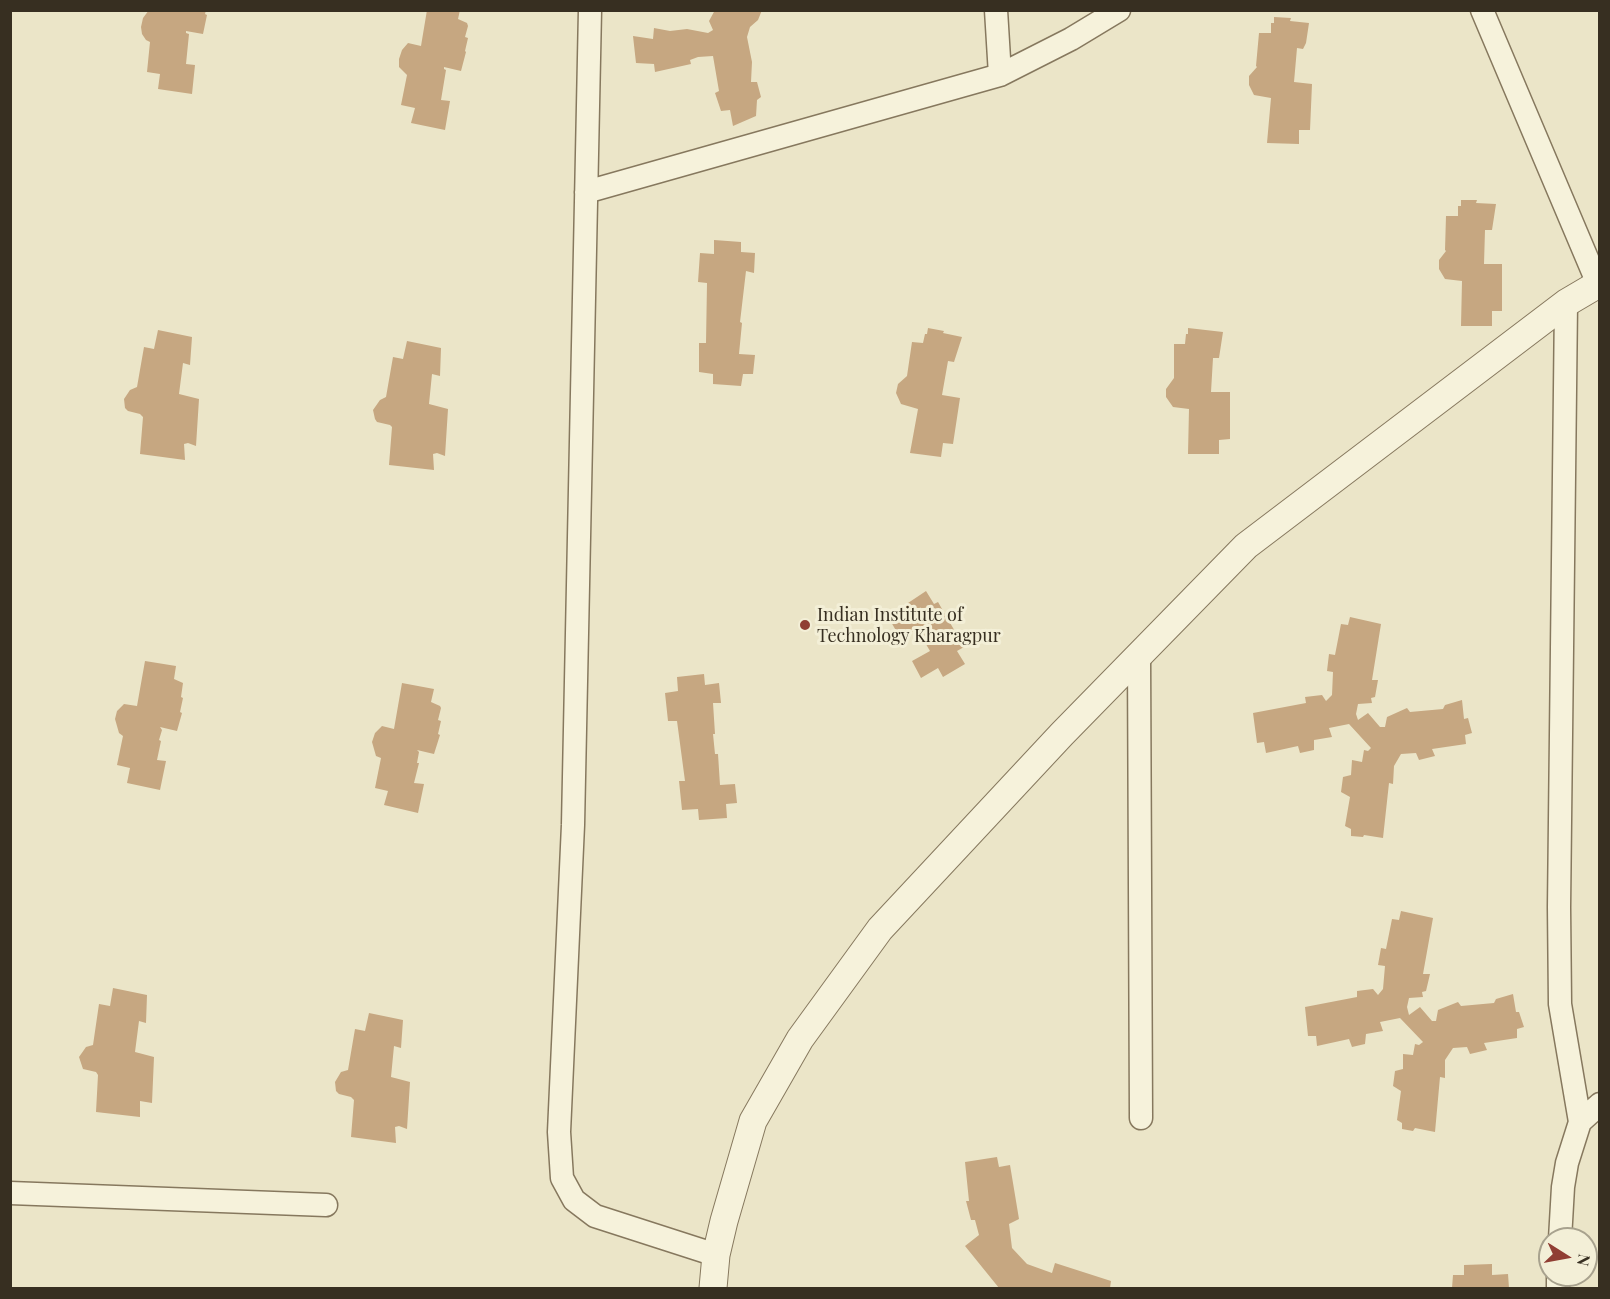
<!DOCTYPE html>
<style>
body{margin:0}
#map{position:relative;width:1610px;height:1299px;overflow:hidden;background:#ebe5c8;font-family:"Playfair Display",serif}
canvas{display:block}
.frame{position:absolute;inset:0;border:12px solid #372f21;pointer-events:none}
.north{position:absolute;left:1538px;top:1227px;width:60px;height:60px;box-sizing:border-box;background:#f3efd7;border:2px solid #a8a28e;border-radius:50%;rotate:101deg;font-size:16px;font-weight:700;line-height:24px;text-align:center;color:#372f21}
.north::after{content:'';display:block;margin:auto;width:21px;height:27px;background:#903e33;clip-path:polygon(50% 0,100% 100%,50% 72%,0 100%)}
</style>
<div id="map">
<canvas width="1610" height="1299"></canvas>
<div class="frame"></div>
<div class="north">N</div>
</div>
<script>
const ctx = document.querySelector('canvas').getContext('2d');
ctx.lineJoin = 'round';
function paint(path, color) {
  ctx.fillStyle = color;
  ctx.fill(path, 'evenodd');
}
function poly(rows) {
  const path = new Path2D();
  for (const r of rows) {
    path.moveTo(r[0], r[1]);
    for (let i = 2; i < r.length; i += 2) path.lineTo(r[i], r[i + 1]);
  }
  return path;
}
function stroke(path, color, width, dash) {
  ctx.strokeStyle = color;
  ctx.lineWidth = width;
  ctx.lineCap = dash ? 'butt' : 'round';
  ctx.setLineDash(dash || []);
  ctx.stroke(path);
}
function drawText(font, color, halo, rows, align = 'center') {
  ctx.font = font + ' "Playfair Display",serif';
  ctx.lineWidth = 6;
  ctx.setLineDash([]);
  ctx.textBaseline = 'middle';
  ctx.strokeStyle = halo;
  ctx.fillStyle = color;
  for (const [text, x, y, turn = 0] of rows) {
    ctx.save();
    ctx.translate(x, y);
    ctx.rotate((+turn || 0) * Math.PI / 180);
    ctx.textAlign = isNaN(turn) ? turn : align;
    if (halo) ctx.strokeText(text, 0, 0);
    ctx.fillText(text, 0, 0);
    ctx.restore();
  }
}
paint(poly([
 [149,10,206,10,205,14,207,15,203,34,186,31,186,33,189,34,186,64,195,65,192,94,158,89,160,74,147,72,150,42,146,40,142,34,141,27,143,18],
 [427,10,460,10,458,19,467,23,468,26,465,37,468,38,465,51,466,52,461,71,444,67,444,69,446,70,441,100,450,101,445,130,411,123,415,108,401,105,407,75,399,67,399,59,402,50,408,43,421,46],
 [715,10,762,10,758,20,750,27,747,37,752,62,751,82,757,82,761,97,757,100,756,116,733,126,730,110,721,111,715,93,719,91,713,56,698,57,690,60,691,64,655,72,654,64,636,63,633,36,653,39,654,28,670,31,687,29,708,33,713,30,709,21],
 [1274,17,1291,18,1290,21,1309,23,1306,43,1303,49,1297,48,1294,82,1312,84,1310,130,1299,130,1299,144,1267,143,1271,98,1254,95,1249,85,1249,76,1257,67,1256,66,1259,33,1271,33,1271,23,1274,23],
 [1461,200,1477,200,1476,203,1496,204,1492,230,1485,230,1484,264,1502,264,1502,311,1492,311,1492,326,1461,326,1462,281,1445,279,1439,269,1439,260,1446,251,1445,250,1446,216,1458,216,1458,206,1461,206],
 [714,240,741,242,741,252,755,253,754,273,746,271,740,322,742,323,739,354,755,355,753,374,743,374,741,386,713,384,713,374,699,372,699,343,706,343,707,283,698,282,700,253,714,254],
 [928,328,944,331,943,333,962,337,954,362,948,361,942,395,960,398,953,444,943,443,941,457,910,453,918,409,901,404,896,393,898,384,907,376,912,342,923,343,925,334,927,334],
 [1188,328,1223,332,1219,358,1213,358,1211,392,1230,392,1230,439,1219,440,1219,454,1188,454,1189,409,1173,407,1166,397,1166,389,1174,378,1174,344,1185,344,1186,334,1188,334],
 [158,330,192,337,190,365,183,363,179,394,199,399,196,446,188,443,184,444,185,460,140,454,143,417,140,414,128,411,125,408,124,399,130,390,137,387,144,347,154,349],
 [407,341,441,348,440,376,432,374,429,404,448,409,445,456,437,453,433,454,434,470,389,465,392,427,390,425,377,422,375,419,373,410,380,400,386,397,393,357,403,359],
 [926,591,934,604,938,602,964,647,957,651,965,664,943,677,938,668,921,678,912,661,930,651,917,629,901,639,891,622,909,612,905,605],
 [1350,617,1381,624,1372,680,1378,680,1375,697,1371,698,1372,703,1358,704,1356,714,1358,720,1368,713,1380,727,1385,727,1387,717,1407,708,1410,712,1443,709,1445,705,1462,700,1464,719,1468,718,1472,733,1465,735,1466,744,1432,749,1435,756,1419,760,1416,753,1401,754,1394,766,1393,784,1389,783,1383,838,1364,835,1363,837,1351,836,1351,829,1345,826,1350,797,1341,792,1343,777,1351,775,1352,760,1362,762,1364,750,1368,751,1371,748,1349,724,1329,728,1332,737,1314,740,1314,750,1300,753,1298,746,1266,753,1264,742,1257,743,1253,713,1306,703,1305,697,1322,695,1326,701,1332,695,1333,672,1327,671,1329,654,1335,655,1341,624,1348,625],
 [145,661,176,666,174,679,183,683,181,697,183,698,180,712,182,713,177,731,160,727,162,730,159,740,161,741,157,760,166,761,160,790,127,783,130,768,117,765,123,736,119,733,115,719,117,711,124,704,137,706],
 [704,674,705,685,719,683,721,703,713,703,715,734,713,734,715,754,718,754,720,785,735,784,737,803,726,804,727,818,699,820,698,809,682,810,679,781,685,781,677,721,668,721,665,693,678,691,677,677],
 [402,683,434,689,431,702,440,706,441,708,438,720,441,721,438,734,440,735,434,754,417,750,419,752,417,763,419,763,414,783,424,784,418,813,384,805,388,791,375,788,381,758,376,756,372,742,375,733,382,726,394,729],
 [1401,911,1433,918,1423,974,1430,974,1426,991,1422,992,1423,997,1409,998,1407,1007,1409,1015,1420,1007,1432,1021,1436,1021,1438,1010,1458,1002,1461,1006,1494,1003,1496,999,1513,994,1516,1012,1519,1012,1524,1027,1517,1029,1517,1038,1484,1043,1487,1050,1470,1054,1467,1047,1453,1048,1445,1060,1445,1078,1440,1077,1435,1132,1415,1128,1413,1131,1402,1129,1402,1123,1397,1120,1401,1091,1393,1086,1395,1071,1403,1069,1403,1054,1413,1055,1415,1044,1419,1045,1423,1042,1400,1018,1380,1022,1383,1031,1366,1034,1365,1044,1352,1047,1349,1039,1317,1046,1316,1036,1308,1036,1305,1007,1357,997,1357,991,1373,989,1378,995,1383,989,1385,966,1378,965,1381,948,1386,949,1392,919,1399,920],
 [113,988,147,995,146,1023,139,1021,135,1052,154,1057,152,1103,140,1101,140,1117,96,1112,98,1075,96,1072,83,1069,79,1057,86,1047,93,1045,99,1004,110,1006],
 [369,1013,403,1020,401,1048,394,1046,391,1077,410,1082,407,1129,399,1126,395,1127,396,1143,351,1137,354,1100,351,1097,339,1094,336,1091,335,1082,341,1072,348,1070,355,1029,365,1031],
 [997,1157,999,1167,1010,1165,1019,1219,1009,1224,1012,1248,1027,1264,1052,1273,1055,1263,1111,1281,1110,1288,999,1288,965,1246,979,1235,975,1220,971,1220,966,1201,969,1201,965,1162],
 [1492,1264,1492,1275,1508,1274,1509,1288,1452,1288,1453,1275,1464,1275,1464,1265]
]), '#c6a781');
const minor = poly([
 [590,10,573,825,559,1132,562,1178,574,1200,595,1216,716,1255],
 [996,10,1000,75],
 [1482,10,1598,284],
 [586,192,1000,75,1071,39,1119,10],
 [1566,303,1559,907,1560,1004,1580,1122],
 [1139,654,1141,1118],
 [10,1193,326,1205],
 [1560,1239,1563,1187,1567,1163,1580,1122,1600,1104],
 [1558,1288,1558,1275]
]);
const tertiary = poly([
 [713,1288,716,1255,724,1221,753,1121,800,1039,880,929,1062,734,1246,546,1566,303,1600,283]
]);
stroke(minor, '#86785e', 25);
stroke(tertiary, '#86785e', 29);
stroke(minor, '#f6f2db', 22);
stroke(tertiary, '#f6f2db', 27);
for (const [x, y, r, color] of [
 [805,625,6,"#903e33"]
]) {
  const dot = new Path2D();
  dot.arc(x, y, r, 0, 2 * Math.PI);
  ctx.fillStyle = color;
  ctx.fill(dot);
  stroke(dot, '#f3efd7', 2);
}
drawText('18px', '#372f21', '#f3efd7', [
 ["Indian Institute of",817,615],
 ["Technology Kharagpur",817,636]
], 'left');
</script>
